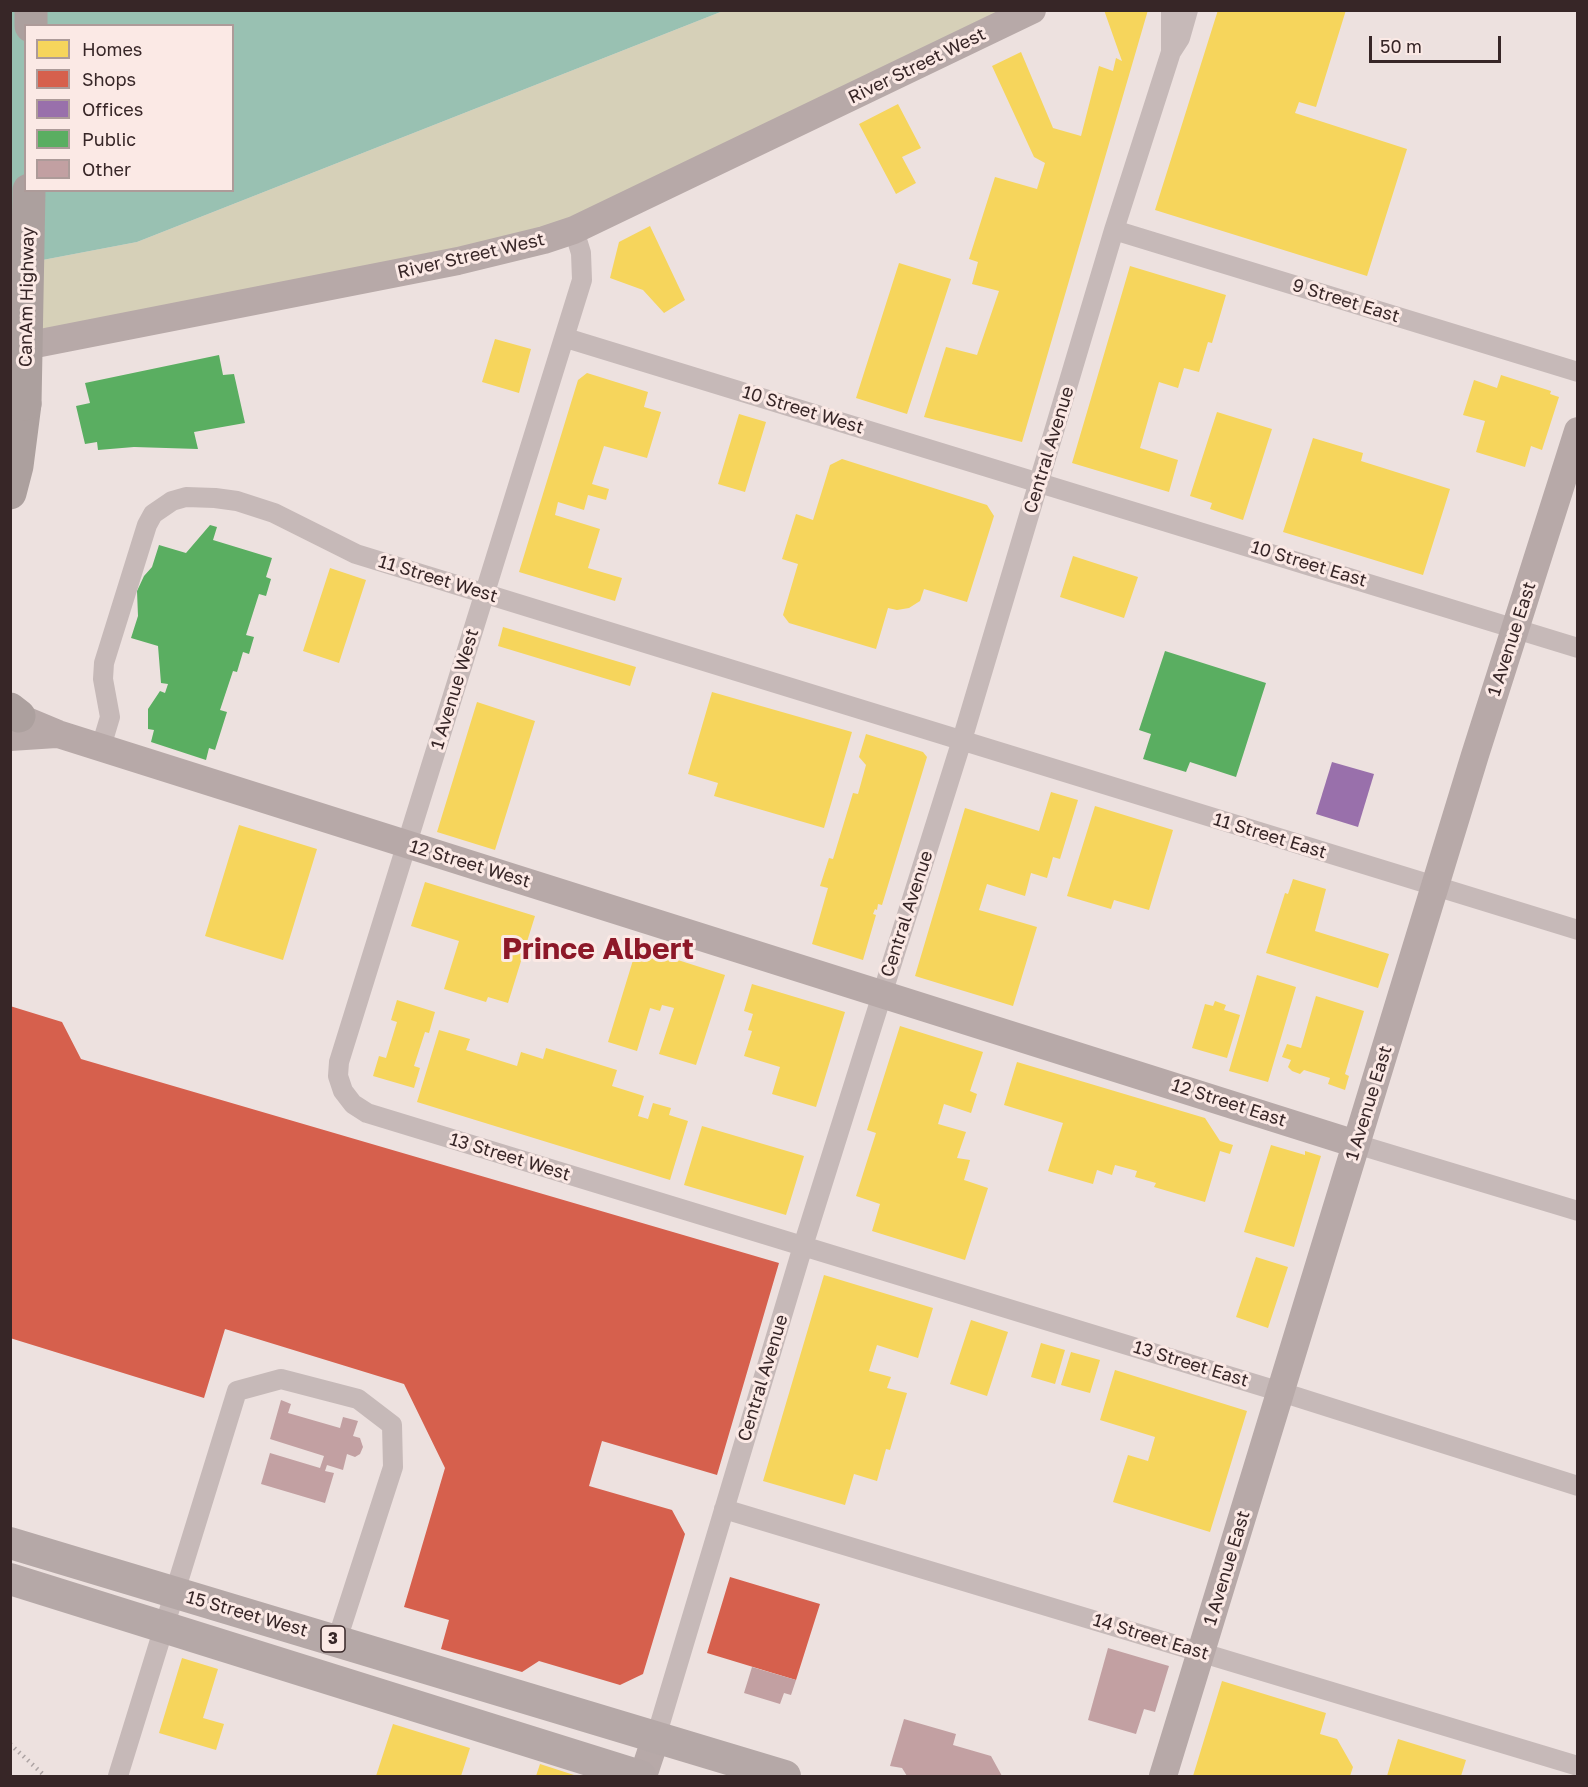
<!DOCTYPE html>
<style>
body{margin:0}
#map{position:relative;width:1588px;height:1787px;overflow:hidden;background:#ede1df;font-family:"Golos Text",sans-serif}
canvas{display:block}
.frame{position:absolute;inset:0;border:12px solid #372627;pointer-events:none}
.legend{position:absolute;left:24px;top:24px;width:210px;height:168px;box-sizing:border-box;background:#fbe9e5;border:2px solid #ad9b99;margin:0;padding:8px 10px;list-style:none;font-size:18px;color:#372627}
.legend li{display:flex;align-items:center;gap:12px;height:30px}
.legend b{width:30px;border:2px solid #ad9b99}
.scale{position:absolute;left:1369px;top:36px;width:132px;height:27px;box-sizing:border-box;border:3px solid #372627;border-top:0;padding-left:8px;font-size:18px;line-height:21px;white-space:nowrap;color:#372627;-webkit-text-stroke:4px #fbe9e5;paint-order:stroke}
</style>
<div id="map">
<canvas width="1588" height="1787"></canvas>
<div class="frame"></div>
<ul class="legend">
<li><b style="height:16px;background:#f6d55c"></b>Homes</li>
<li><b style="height:16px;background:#d6604d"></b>Shops</li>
<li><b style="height:16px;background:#9970ab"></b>Offices</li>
<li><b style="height:16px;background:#5aae61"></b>Public</li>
<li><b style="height:16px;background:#c2a0a2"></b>Other</li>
</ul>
<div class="scale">50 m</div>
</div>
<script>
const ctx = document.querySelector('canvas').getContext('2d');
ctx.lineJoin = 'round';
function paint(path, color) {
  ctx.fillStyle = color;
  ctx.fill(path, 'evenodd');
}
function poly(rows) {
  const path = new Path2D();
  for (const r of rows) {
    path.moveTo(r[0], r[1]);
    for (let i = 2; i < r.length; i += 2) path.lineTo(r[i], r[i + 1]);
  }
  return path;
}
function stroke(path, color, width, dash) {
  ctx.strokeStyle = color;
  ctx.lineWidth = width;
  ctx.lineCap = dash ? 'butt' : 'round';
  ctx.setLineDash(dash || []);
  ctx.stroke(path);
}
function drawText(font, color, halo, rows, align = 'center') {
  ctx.font = font + ' "Golos Text",sans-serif';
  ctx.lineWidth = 6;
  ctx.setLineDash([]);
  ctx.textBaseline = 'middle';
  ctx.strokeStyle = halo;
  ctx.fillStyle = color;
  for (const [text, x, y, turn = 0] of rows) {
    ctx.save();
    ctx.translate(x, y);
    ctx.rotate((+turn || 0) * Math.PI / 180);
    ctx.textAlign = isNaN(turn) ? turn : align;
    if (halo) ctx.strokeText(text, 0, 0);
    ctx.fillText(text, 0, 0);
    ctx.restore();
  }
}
paint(poly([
 [723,11,1036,11,587,232,11,341,11,266,137,242]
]), '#d6d0b8');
paint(poly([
 [11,11,723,11,137,242,11,266],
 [26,26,232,26,232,190,26,190]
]), '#99c1b2');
paint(poly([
 [1104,10,1148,10,1022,442,924,417,946,347,977,355,999,291,972,284,978,262,969,259,995,177,1037,189,1045,163,1034,157,992,66,1021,52,1053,128,1081,136,1099,66,1113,71,1116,58,1122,61],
 [1218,10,1346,10,1316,107,1299,102,1295,113,1407,149,1367,276,1155,210],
 [898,104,921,148,902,157,916,183,896,194,859,124],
 [650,226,685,300,664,313,643,290,610,278,619,242],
 [899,263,951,279,907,414,856,398],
 [1130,266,1226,295,1212,343,1208,342,1199,372,1184,368,1178,388,1159,382,1140,448,1178,460,1169,492,1072,463],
 [495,339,531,349,519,393,482,382],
 [587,373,648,392,644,407,661,412,647,458,604,446,592,484,609,489,606,500,588,495,584,510,558,502,555,515,600,529,588,568,622,578,615,601,519,572,578,380],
 [1501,375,1551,391,1550,394,1559,397,1542,450,1531,446,1525,467,1476,452,1485,421,1463,415,1474,380,1497,388],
 [1217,412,1272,429,1243,520,1210,509,1212,503,1190,496],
 [739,414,766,422,745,492,718,484],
 [1313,438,1363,453,1361,461,1450,489,1423,575,1283,532],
 [842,459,987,505,994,516,967,602,924,589,920,601,909,608,897,610,888,608,876,649,789,623,783,615,798,564,782,559,796,514,813,520,830,465],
 [1073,556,1138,577,1124,618,1060,597],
 [330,568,366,580,339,663,303,651],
 [503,627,636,667,630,686,498,646],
 [712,692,852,732,824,828,714,796,718,783,688,774],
 [477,702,535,721,495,850,437,832],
 [866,734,923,752,927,757,882,905,878,904,877,910,875,909,873,914,876,915,863,960,812,944,828,888,820,886,829,858,833,859,853,793,858,794,866,765,859,757],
 [1051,792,1078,800,1060,859,1053,857,1047,878,1031,873,1025,896,987,884,979,910,1037,927,1013,1006,915,976,965,808,1039,831],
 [1095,806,1173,830,1149,910,1114,900,1111,909,1067,896],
 [239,825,317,849,283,960,205,936],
 [1293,879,1326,889,1315,931,1389,954,1378,988,1266,953,1285,893,1288,894],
 [425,882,535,916,508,1003,488,997,486,1002,444,989,459,941,411,926],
 [637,947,725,975,696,1065,659,1054,674,1008,662,1005,660,1011,650,1008,637,1051,608,1042],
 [1257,975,1296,987,1268,1082,1229,1071],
 [752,984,845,1012,816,1107,772,1094,780,1067,744,1056,752,1031,748,1030,753,1014,744,1011],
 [1316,996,1364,1011,1345,1074,1349,1076,1345,1090,1328,1084,1330,1078,1304,1070,1300,1074,1292,1071,1288,1067,1291,1060,1282,1057,1287,1044,1301,1048],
 [397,1000,435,1012,429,1033,425,1032,414,1066,420,1068,414,1088,373,1076,379,1056,386,1058,397,1022,391,1020],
 [1215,1001,1226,1005,1224,1010,1240,1015,1227,1058,1192,1048,1205,1004,1213,1006],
 [900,1026,983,1052,970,1091,977,1094,971,1113,944,1104,938,1124,966,1132,957,1158,970,1160,964,1180,988,1188,965,1260,872,1231,880,1204,856,1196,876,1133,867,1130],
 [439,1030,470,1039,466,1050,517,1066,521,1052,543,1059,546,1048,617,1070,612,1086,644,1096,638,1116,648,1119,653,1103,671,1108,669,1115,688,1121,670,1180,417,1102],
 [1017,1062,1205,1118,1220,1141,1233,1145,1230,1154,1220,1151,1205,1202,1154,1187,1156,1183,1135,1177,1137,1171,1115,1165,1112,1175,1097,1170,1093,1184,1048,1171,1063,1123,1004,1105],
 [702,1126,804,1156,786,1215,684,1185],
 [1271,1145,1305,1155,1305,1151,1321,1156,1294,1247,1244,1232],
 [1256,1257,1288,1267,1268,1328,1236,1317],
 [824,1275,933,1308,918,1358,877,1345,869,1371,891,1377,887,1388,907,1393,890,1450,886,1449,877,1481,854,1474,845,1505,763,1481],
 [971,1320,1008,1332,987,1396,950,1384],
 [1041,1343,1065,1350,1055,1384,1031,1377],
 [1071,1352,1100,1360,1090,1393,1061,1385],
 [1115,1370,1247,1411,1210,1532,1113,1502,1128,1455,1148,1461,1155,1437,1100,1420],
 [182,1658,218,1669,203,1718,224,1724,216,1750,159,1733],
 [1222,1681,1326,1713,1320,1734,1337,1739,1353,1767,1350,1776,1193,1776],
 [393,1724,470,1748,461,1776,376,1776],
 [1398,1739,1466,1760,1461,1776,1387,1776],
 [540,1764,574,1775,573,1776,536,1776]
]), '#f6d55c');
paint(poly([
 [10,1006,62,1022,81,1059,779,1263,717,1475,602,1441,589,1486,672,1510,685,1534,643,1674,620,1685,539,1661,522,1672,441,1649,449,1620,404,1607,445,1468,404,1384,225,1329,204,1398,10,1338],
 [730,1577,820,1604,796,1680,707,1653]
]), '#d6604d');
paint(poly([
 [1332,762,1374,774,1358,827,1316,814]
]), '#9970ab');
paint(poly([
 [219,355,223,375,234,374,245,423,194,432,198,449,134,447,98,450,97,442,85,444,76,406,90,403,85,383],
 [210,525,217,527,213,540,272,558,266,577,271,579,266,596,259,594,246,635,254,637,249,654,243,652,237,672,233,671,220,710,227,712,215,750,209,748,206,760,151,742,154,730,148,729,148,709,160,691,165,693,168,684,161,683,158,646,131,638,138,616,137,591,144,576,152,567,159,545,186,553],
 [1165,651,1266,683,1236,777,1190,762,1186,772,1143,759,1151,734,1139,730]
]), '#5aae61');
paint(poly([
 [281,1400,291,1404,288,1413,340,1428,343,1417,358,1421,353,1436,360,1438,363,1447,360,1454,355,1457,347,1454,343,1470,327,1465,325,1471,334,1473,325,1503,261,1484,270,1453,320,1468,324,1456,270,1439],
 [1108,1648,1169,1666,1155,1712,1144,1709,1136,1734,1088,1720],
 [752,1667,796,1680,791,1695,784,1693,780,1704,744,1693],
 [904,1719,956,1734,953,1745,991,1756,1002,1776,907,1776,902,1768,890,1766]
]), '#c2a0a2');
stroke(poly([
 [1171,10,1171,52],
 [574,230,581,253,582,280,339,1062,338,1076,343,1091,353,1104,367,1113,1281,1392,1578,1486],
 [1114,230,1578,372],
 [566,338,1578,648],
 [101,747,110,717,103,679,104,663,147,525,153,514,172,501,186,497,215,498,237,501,274,513,356,554,1578,930],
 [1356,1144,1578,1211],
 [724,1509,1578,1766],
 [656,1737,803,1246,962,740,1114,230,1171,52,1180,38,1188,10],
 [118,1776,237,1391,281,1379,358,1399,392,1425,393,1467,337,1640]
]), '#c6b9b8', 20);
stroke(poly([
 [10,349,458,261,544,240,574,230,1032,10],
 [10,714,58,734,1356,1144],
 [10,737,56,734],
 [643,1776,656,1737],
 [1163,1776,1475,755,1578,431]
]), '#b7a9a8', 28);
stroke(poly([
 [10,1543,785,1776],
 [10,1579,640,1776]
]), '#b5a8a7', 32);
stroke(poly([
 [31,26,31,10],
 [10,493,17,466,25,404],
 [10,709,19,716]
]), '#aca09e', 33);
stroke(poly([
 [10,1744,45,1776]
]), '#ada3a3', 4.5, [1.5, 4.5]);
stroke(poly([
 [25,404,29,190]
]), '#aca09e', 33);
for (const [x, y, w] of [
 [333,1639,24]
]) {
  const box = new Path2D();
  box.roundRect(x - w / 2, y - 13, w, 26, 4.5);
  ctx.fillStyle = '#fbe9e5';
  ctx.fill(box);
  stroke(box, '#372627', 1.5);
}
drawText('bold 16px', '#372627', null, [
 ["3",333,1639]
]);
drawText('18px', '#372627', '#fbe9e5', [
 ["River Street West",917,66,-26],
 ["River Street West",471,256,-13],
 ["CanAm Highway",27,297,-89],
 ["9 Street East",1346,301,17],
 ["10 Street West",803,410,17],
 ["Central Avenue",1049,450,-73],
 ["10 Street East",1309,564,17],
 ["11 Street West",438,579,17],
 ["1 Avenue East",1512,639,-72],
 ["1 Avenue West",455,689,-73],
 ["11 Street East",1270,836,17],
 ["12 Street West",470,864,17],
 ["Central Avenue",907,914,-72],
 ["12 Street East",1229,1103,18],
 ["1 Avenue East",1369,1103,-73],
 ["13 Street West",510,1157,17],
 ["13 Street East",1191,1364,17],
 ["Central Avenue",763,1378,-73],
 ["1 Avenue East",1227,1568,-73],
 ["15 Street West",247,1614,16],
 ["14 Street East",1151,1637,17]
]);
drawText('bold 30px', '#8d1828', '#fbe9e5', [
 ["Prince Albert",598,949]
]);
</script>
